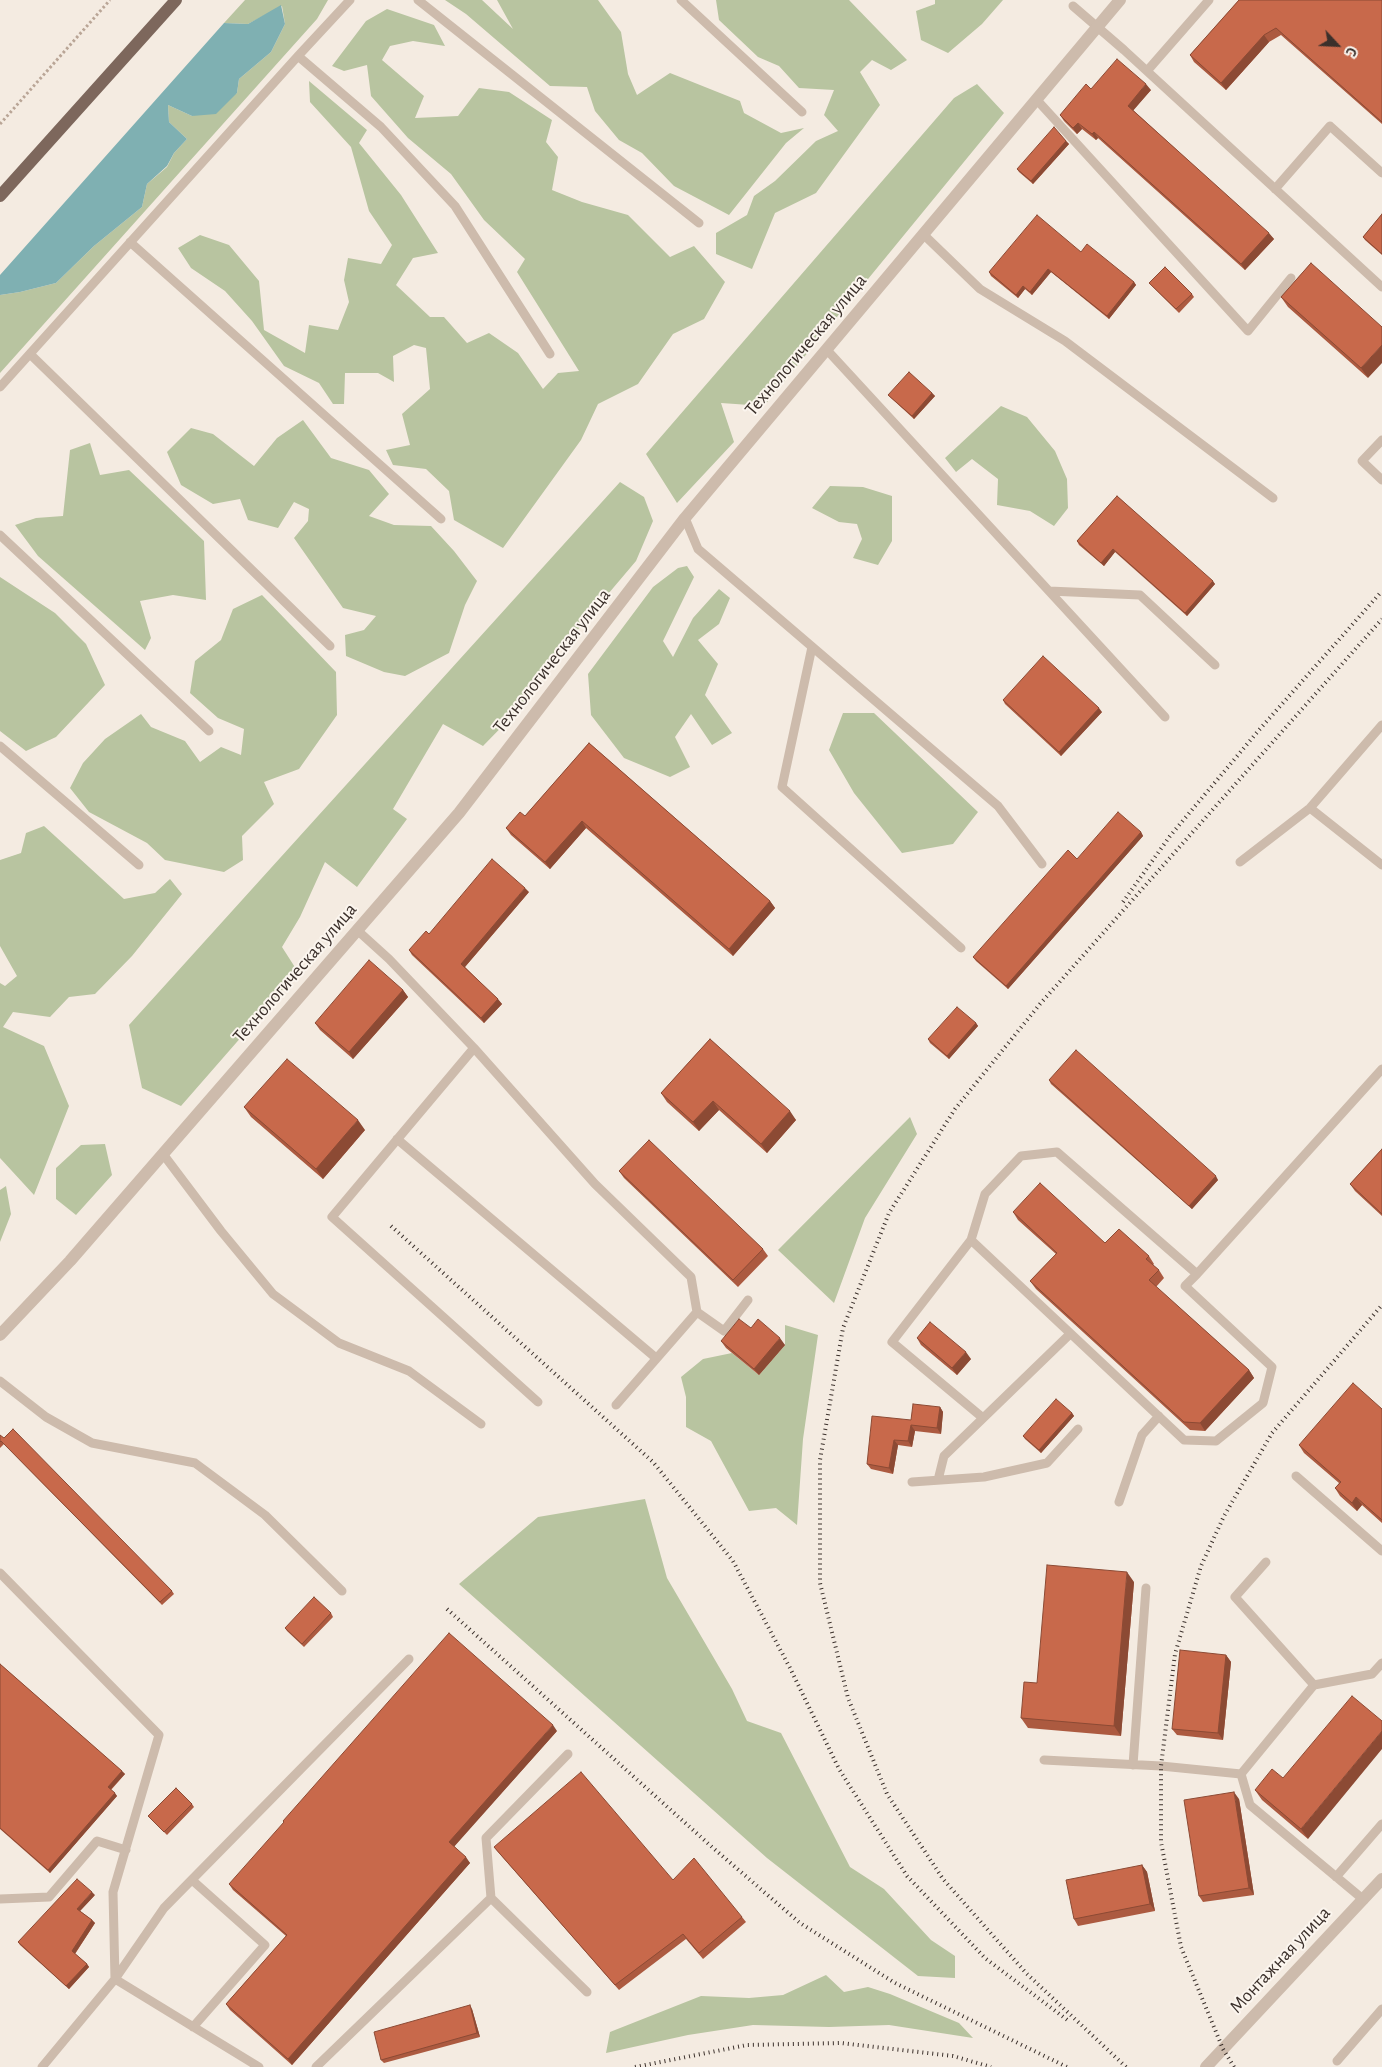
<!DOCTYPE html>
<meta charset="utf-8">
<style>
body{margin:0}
#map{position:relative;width:1382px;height:2067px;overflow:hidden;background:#f4ebe1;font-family:"Alegreya Sans",sans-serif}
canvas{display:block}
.north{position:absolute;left:1312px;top:20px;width:50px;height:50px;-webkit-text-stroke:4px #fbf5ee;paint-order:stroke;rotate:115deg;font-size:14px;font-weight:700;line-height:20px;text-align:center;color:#3b302b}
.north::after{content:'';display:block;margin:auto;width:18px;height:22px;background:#3b302b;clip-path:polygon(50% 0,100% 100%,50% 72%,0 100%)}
</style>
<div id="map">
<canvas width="1382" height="2067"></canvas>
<div class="north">С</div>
</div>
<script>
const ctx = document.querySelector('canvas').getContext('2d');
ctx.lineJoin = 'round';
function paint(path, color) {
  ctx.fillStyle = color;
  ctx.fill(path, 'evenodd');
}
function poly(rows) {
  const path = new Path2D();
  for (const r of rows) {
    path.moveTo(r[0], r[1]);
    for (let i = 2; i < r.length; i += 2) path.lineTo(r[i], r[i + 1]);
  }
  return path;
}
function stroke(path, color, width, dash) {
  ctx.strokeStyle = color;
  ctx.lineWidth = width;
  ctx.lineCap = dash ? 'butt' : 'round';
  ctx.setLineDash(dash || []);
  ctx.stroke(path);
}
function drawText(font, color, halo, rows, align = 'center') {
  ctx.font = font + ' "Alegreya Sans",sans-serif';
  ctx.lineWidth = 4;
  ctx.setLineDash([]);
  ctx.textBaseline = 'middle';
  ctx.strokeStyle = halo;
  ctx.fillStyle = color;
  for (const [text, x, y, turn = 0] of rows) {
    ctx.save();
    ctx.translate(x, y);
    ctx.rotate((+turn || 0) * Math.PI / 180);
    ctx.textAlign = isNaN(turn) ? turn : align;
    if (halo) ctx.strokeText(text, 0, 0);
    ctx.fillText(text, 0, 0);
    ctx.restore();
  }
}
paint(poly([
 [245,0,328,0,317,19,0,373,0,295,20,292,56,283,94,246,142,207,147,184,167,167,174,153,187,139,169,122,168,105,192,116,237,93,239,79,271,52,285,24,282,6,248,24,224,23],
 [445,0,482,0,513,29,497,0,598,0,621,32,628,74,637,95,670,73,740,101,744,113,781,133,804,128,786,143,729,215,674,186,642,153,619,140,595,111,587,87,550,86,466,14],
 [716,0,849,0,907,60,891,70,872,60,860,72,880,105,816,193,775,213,752,269,716,254,716,233,747,215,754,196,775,181,816,141,838,131,824,115,834,90,799,88,779,66,758,57,719,20],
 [935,0,1003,0,982,24,948,53,921,40,916,11,935,4],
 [387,9,434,25,445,46,413,41,390,46,382,60,424,96,415,118,458,116,479,88,509,92,552,120,546,142,558,157,552,190,582,202,628,215,670,257,694,246,725,282,704,319,673,334,638,384,598,404,581,440,503,548,454,520,449,491,426,469,393,465,386,450,410,445,402,414,430,389,426,348,414,345,393,356,394,382,378,373,345,373,344,404,333,404,319,383,284,366,252,321,225,291,191,268,178,248,200,235,229,245,259,281,264,330,305,353,309,325,338,330,349,302,344,280,348,258,381,264,392,245,369,211,351,147,310,102,309,81,367,130,359,143,401,195,438,253,413,258,396,285,430,317,444,317,467,343,489,333,518,353,543,389,558,373,579,371,517,272,525,259,484,220,451,174,408,138,371,96,367,65,344,71,332,66,366,21],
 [977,84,1004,113,764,406,721,403,734,442,677,503,646,454,954,98],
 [1001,406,1027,417,1055,451,1067,479,1068,508,1054,526,1030,511,997,505,998,479,972,459,956,472,945,458],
 [303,420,331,458,369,470,389,494,369,516,394,525,431,526,454,551,477,581,465,605,449,653,405,676,384,672,346,656,345,635,364,630,376,616,343,608,294,538,308,521,309,509,294,502,278,528,248,520,240,499,213,504,181,485,167,452,191,428,213,434,254,466,277,438],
 [90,443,100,475,129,470,204,541,206,600,173,595,140,601,151,638,145,650,38,556,15,525,36,518,63,516,70,450],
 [620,482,644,497,653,521,636,561,531,685,529,699,483,746,443,724,393,809,407,819,357,887,325,862,300,917,282,947,298,972,181,1106,142,1088,129,1025],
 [830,486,863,487,892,496,892,541,878,565,853,558,862,539,857,524,839,522,812,508],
 [687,566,694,577,663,641,673,657,693,618,719,589,730,598,719,624,698,640,718,664,705,695,732,733,712,745,691,714,675,737,690,767,670,777,624,758,591,715,588,674,653,587,678,568],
 [0,577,55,613,86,644,105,685,56,737,26,751,0,731],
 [262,595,336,672,337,715,299,769,264,782,274,804,242,836,243,860,224,872,165,860,147,843,89,812,70,788,83,763,105,739,141,714,151,727,185,741,200,762,221,747,241,755,244,729,218,718,190,693,195,661,221,640,233,609],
 [843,713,874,713,978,812,953,844,902,853,854,793,829,750],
 [44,826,124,899,155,893,170,879,182,894,132,956,95,994,69,997,50,1017,13,1012,3,1027,44,1046,69,1106,34,1195,0,1158,0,983,5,986,17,976,0,946,0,860,21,853,26,833],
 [910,1117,917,1134,865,1218,834,1303,778,1250],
 [105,1144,112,1175,76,1215,56,1199,56,1168,81,1145],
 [6,1186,11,1214,0,1242,0,1190],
 [785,1325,818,1335,803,1439,797,1525,776,1508,749,1511,711,1441,686,1427,686,1397,681,1377,703,1359,732,1353,759,1375,785,1345],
 [645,1499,667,1578,732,1689,747,1721,781,1733,850,1867,884,1889,931,1940,955,1956,955,1978,918,1976,767,1858,459,1584,538,1517],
 [826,1975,844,1992,868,1987,890,1994,959,2023,973,2038,889,2025,829,2027,753,2025,688,2035,606,2053,610,2032,701,1996,749,1998,783,1995]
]), '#b8c4a0');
paint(poly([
 [281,5,285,24,271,52,239,79,237,93,216,114,192,116,168,105,169,122,187,139,174,153,167,166,147,184,142,207,94,246,56,283,20,292,0,295,0,275,224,23,248,24]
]), '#7fb0b2');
stroke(poly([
 [0,124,110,0]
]), '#b9a596', 3, [2.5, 2.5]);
stroke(poly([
 [418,0,699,223],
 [681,0,802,112],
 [1073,6,1124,50,1382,287],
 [298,56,381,127,455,206,550,354],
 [1147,71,1209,0],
 [1036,99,1248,331,1291,278],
 [1275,189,1330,126,1382,173],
 [923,234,980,289,1065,341,1273,498],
 [130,242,441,519],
 [827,350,1165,717],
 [30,354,330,646],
 [0,387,298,56,350,0],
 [1382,440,1362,461,1382,480],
 [685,518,698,549,998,806,1042,864],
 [0,535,209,731],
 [1049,591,1140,595,1215,665],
 [812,647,782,787,961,948],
 [0,746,139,865],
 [1310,808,1382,865],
 [1240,862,1310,808,1382,725],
 [357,930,389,959,474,1048,595,1184,691,1277,697,1312,616,1405],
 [474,1048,332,1217,538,1402],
 [397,1139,656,1358],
 [163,1154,221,1231,273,1294,339,1343,409,1371,481,1424],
 [971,1240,892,1342,983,1418],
 [1197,1274,1057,1152,1021,1156,985,1194,971,1240,1184,1440,1216,1441,1263,1403,1272,1367,1185,1286,1197,1274,1382,1069],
 [697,1312,724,1331,748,1300],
 [0,1381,46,1417,92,1443,195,1463,265,1515,342,1591],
 [1296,1476,1382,1551],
 [938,1480,944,1456,1070,1334],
 [912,1482,984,1477,1047,1463,1078,1429],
 [1119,1502,1142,1435,1159,1416],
 [1266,1562,1235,1597,1314,1685],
 [0,1573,159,1735,113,1892,115,1979,42,2067],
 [1044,1760,1161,1766,1241,1774],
 [1133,1765,1146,1588],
 [1241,1774,1314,1685,1372,1674,1382,1663],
 [1241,1774,1250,1805,1364,1900],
 [1336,1877,1382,1824],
 [192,1880,265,1945,193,2027],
 [491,1898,486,1838,568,1754],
 [0,1899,49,1897,97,1841,126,1850],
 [1337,2061,1382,2009],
 [259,2067,115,1979,164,1908,409,1659],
 [316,2067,491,1898,587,1992]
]), '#cdbbac', 9);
stroke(poly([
 [0,1335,70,1261,459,813,685,518,1120,0]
]), '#cdbbac', 12);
stroke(poly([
 [1206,2067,1382,1879]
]), '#cdbbac', 12);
stroke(poly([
 [0,196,176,0]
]), '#7d675c', 12);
stroke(poly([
 [1123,902,1170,836,1259,730,1382,591],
 [391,1226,653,1462,733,1561,790,1668,839,1769,907,1876,985,1958,1070,2022],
 [447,1609,712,1847,800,1923,895,1983,1067,2067],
 [635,2067,747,2045,841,2043,953,2056,991,2067],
 [1126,2067,1026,1973,943,1879,887,1794,848,1698,820,1583,820,1460,843,1328,889,1213,955,1109,1040,1004,1382,619],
 [1234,2067,1223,2049,1181,1947,1161,1842,1161,1766,1175,1654,1201,1566,1224,1516,1272,1433,1382,1305]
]), '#3b302b', 4, [1, 4]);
paint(poly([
 [1239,0,1382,0,1382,124,1281,35,1269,42,1226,90,1194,62,1190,55],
 [1091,89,1151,90,1133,110,1274,239,1245,270,1098,138,1096,140,1082,129,1077,134,1064,121,1060,115],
 [1066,141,1069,144,1033,184,1019,172,1017,169],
 [1382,214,1382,255,1365,240,1363,237],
 [1081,252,1134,282,1136,285,1109,319,1051,272,1032,295,1025,289,1018,298,991,276,989,272],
 [1311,263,1368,378,1288,307,1281,297],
 [1149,283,1192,294,1194,297,1179,313],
 [932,393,935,396,914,419,891,398,888,395],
 [1117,496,1215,584,1187,616,1115,552,1104,566,1079,545,1077,541],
 [1003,700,1102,712,1061,756,1005,704],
 [589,743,770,901,775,908,733,956,586,828,550,869,511,835,506,828,525,816],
 [1141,832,1143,836,1008,989,976,961,973,957,1077,859],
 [529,892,465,967,502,1004,484,1023,412,955,409,950,429,934],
 [403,990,408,997,353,1059,320,1030,315,1023],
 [976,1023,978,1026,949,1059,930,1043,928,1039],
 [710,1039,796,1120,767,1153,719,1110,699,1131,667,1102,661,1093],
 [1049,1080,1218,1180,1192,1209,1051,1084],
 [244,1107,365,1130,323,1179,251,1117],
 [1382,1149,1382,1216,1355,1191,1350,1184],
 [619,1171,763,1249,768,1256,738,1287,624,1178],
 [1013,1212,1105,1243,1149,1256,1154,1264,1153,1265,1159,1270,1164,1278,1156,1287,1249,1370,1254,1378,1205,1431,1190,1430,1036,1289,1030,1281,1056,1254,1018,1220],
 [751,1328,785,1345,759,1375,726,1348,721,1341],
 [917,1338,971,1359,957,1375,921,1345],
 [940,1407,943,1412,941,1434,915,1431,912,1447,898,1445,893,1474,871,1469,867,1464,911,1420],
 [1382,1409,1382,1523,1362,1505,1357,1511,1340,1496,1335,1488,1339,1483,1304,1453,1299,1445],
 [1072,1413,1074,1416,1041,1453,1025,1439,1023,1436],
 [0,1435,172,1591,174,1594,162,1605,4,1444,0,1448],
 [1134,1582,1121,1736,1028,1728,1021,1718,1037,1683],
 [331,1613,333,1617,304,1647,287,1631,285,1628],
 [1226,1655,1231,1662,1223,1740,1177,1735,1172,1729],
 [0,1664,125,1774,111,1790,117,1796,50,1873,0,1829],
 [557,1731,454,1846,470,1863,292,2065,230,2010,226,2004,286,1936,233,1890,229,1884],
 [1283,1778,1308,1839,1262,1800,1255,1790],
 [1239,1799,1254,1895,1203,1902,1199,1896],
 [192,1804,194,1807,167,1835,148,1816],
 [494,1847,673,1880,742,1917,746,1922,703,1959,686,1939,619,1990,498,1852],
 [1142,1865,1147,1872,1155,1911,1078,1926,1074,1919],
 [95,1895,80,1911,92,1920,95,1923,75,1954,87,1964,89,1967,69,1989,20,1945,18,1942],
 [472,2009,480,2037,384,2063,381,2060]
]), '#ac5a40');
paint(poly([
 [1264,35,1269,42,1226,90,1221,83],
 [1146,84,1151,90,1132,112,1128,106],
 [1078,123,1082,129,1077,134,1073,128],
 [1094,132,1098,138,1096,140,1092,134],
 [1066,141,1069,144,1033,184,1031,181],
 [1269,233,1274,239,1245,270,1241,264],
 [1048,269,1051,272,1032,295,1030,292],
 [1134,282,1136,285,1109,319,1107,316],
 [1023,286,1025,289,1018,298,1016,295],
 [1382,345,1382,363,1368,378,1361,368],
 [932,393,935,396,914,419,912,416],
 [1113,549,1115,552,1104,566,1101,563],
 [1213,581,1215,584,1187,616,1185,613],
 [1099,708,1102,712,1061,756,1059,752],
 [582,821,586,828,550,869,545,862],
 [1141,832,1143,836,1008,989,1006,986],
 [525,888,529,892,464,968,461,964],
 [770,901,775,908,733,956,729,949],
 [403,990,408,997,353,1059,349,1052],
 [498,999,502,1004,484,1023,481,1018],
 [976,1023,978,1026,949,1059,947,1056],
 [713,1101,719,1110,699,1131,693,1122],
 [790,1111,796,1120,767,1153,761,1144],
 [358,1120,365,1130,323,1179,316,1169],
 [1216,1176,1218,1180,1192,1209,1189,1206],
 [780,1338,785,1345,759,1375,754,1369],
 [966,1352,971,1359,957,1375,952,1368],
 [1249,1370,1254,1378,1205,1431,1200,1423],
 [940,1407,943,1412,941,1434,937,1428],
 [1072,1413,1074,1416,1041,1453,1039,1450],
 [911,1425,915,1431,912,1447,908,1441],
 [894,1440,898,1445,893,1474,889,1468],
 [1356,1497,1362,1505,1357,1511,1352,1503],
 [1127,1572,1134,1582,1121,1736,1114,1726],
 [1226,1655,1231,1662,1223,1740,1218,1733],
 [553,1725,557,1731,453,1848,449,1842],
 [1382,1731,1382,1749,1308,1839,1301,1829],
 [122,1771,125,1774,110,1790,108,1787],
 [1234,1792,1239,1799,1254,1895,1249,1888],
 [115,1793,117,1796,50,1873,48,1870],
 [466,1857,470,1863,292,2065,288,2059],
 [1142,1865,1147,1872,1155,1911,1150,1904],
 [92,1892,95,1895,79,1912,77,1909],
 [92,1920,95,1923,74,1955,72,1951],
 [87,1964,89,1967,69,1989,66,1986],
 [470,2005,472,2009,480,2037,477,2033]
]), '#8c4a34');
const building = poly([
 [1239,0,1382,0,1382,122,1276,28,1264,35,1221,83,1190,55,1239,0],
 [1117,59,1146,84,1128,106,1269,233,1241,264,1094,132,1092,134,1078,123,1073,128,1060,115,1086,84,1091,89,1117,59],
 [1054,127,1066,141,1031,181,1017,169,1054,127],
 [1382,214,1382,254,1363,237,1382,214],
 [1037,215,1081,252,1087,244,1134,282,1107,316,1048,269,1030,292,1023,286,1016,295,989,272,1037,215],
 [1311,263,1382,327,1382,345,1361,368,1281,297,1311,263],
 [1165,267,1192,294,1176,309,1149,283,1165,267],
 [909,372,932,393,912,416,888,395,909,372],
 [1117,496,1213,581,1185,613,1113,549,1101,563,1077,541,1117,496],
 [1043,656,1099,708,1059,752,1003,700,1043,656],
 [589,743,770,901,729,949,582,821,545,862,506,828,520,812,525,816,589,743],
 [1118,812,1141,832,1006,986,973,957,1068,850,1077,859,1118,812],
 [492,859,525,888,461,964,498,999,481,1018,409,950,426,931,429,934,492,859],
 [369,960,403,990,349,1052,315,1023,369,960],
 [957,1007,976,1023,947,1056,928,1039,957,1007],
 [710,1039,790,1111,761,1144,713,1101,693,1122,661,1093,710,1039],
 [1076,1050,1216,1176,1189,1206,1049,1080,1076,1050],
 [287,1059,358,1120,316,1169,244,1107,287,1059],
 [649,1140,763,1249,733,1280,619,1171,649,1140],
 [1382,1149,1382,1214,1350,1184,1382,1149],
 [1040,1183,1105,1243,1119,1229,1149,1256,1146,1259,1159,1270,1149,1280,1249,1370,1200,1423,1184,1422,1030,1281,1057,1253,1013,1212,1040,1183],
 [739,1319,751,1328,758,1319,780,1338,754,1369,721,1341,739,1319],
 [930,1322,966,1352,952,1368,917,1338,930,1322],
 [1353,1383,1382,1409,1382,1520,1356,1497,1352,1503,1335,1488,1341,1482,1299,1445,1353,1383],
 [1056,1399,1072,1413,1039,1450,1023,1436,1056,1399],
 [913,1404,940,1407,937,1428,911,1425,908,1441,894,1440,889,1468,867,1464,872,1416,911,1420,913,1404],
 [13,1429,172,1591,160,1602,1,1441,0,1442,0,1435,4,1438,13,1429],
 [1047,1565,1127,1572,1114,1726,1021,1718,1024,1682,1037,1683,1047,1565],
 [314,1597,331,1613,302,1644,285,1628,314,1597],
 [449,1633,553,1725,449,1842,466,1857,288,2059,226,2004,287,1935,229,1884,284,1822,283,1821,449,1633],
 [1180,1650,1226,1655,1218,1733,1172,1729,1180,1650],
 [0,1664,122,1771,108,1787,115,1793,48,1870,0,1828,0,1664],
 [1352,1696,1382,1721,1382,1731,1301,1829,1255,1790,1272,1769,1283,1778,1352,1696],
 [581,1772,673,1880,694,1858,742,1917,699,1953,683,1934,615,1985,494,1847,581,1772],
 [176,1788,192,1804,164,1832,148,1816,176,1788],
 [1234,1792,1249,1888,1199,1896,1184,1800,1234,1792],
 [1142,1865,1150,1904,1074,1919,1066,1880,1142,1865],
 [77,1879,92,1892,77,1909,92,1920,72,1951,87,1964,66,1986,18,1942,77,1879],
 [470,2005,477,2033,381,2060,374,2032,470,2005]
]);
paint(building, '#c8694b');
stroke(building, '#8c4a34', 1);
drawText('19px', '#3b302b', '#fbf5ee', [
 ["Технологическая улица",806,345,-50],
 ["Технологическая улица",552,661,-52],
 ["Технологическая улица",295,973,-49],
 ["Монтажная улица",1280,1960,-47]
]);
</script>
